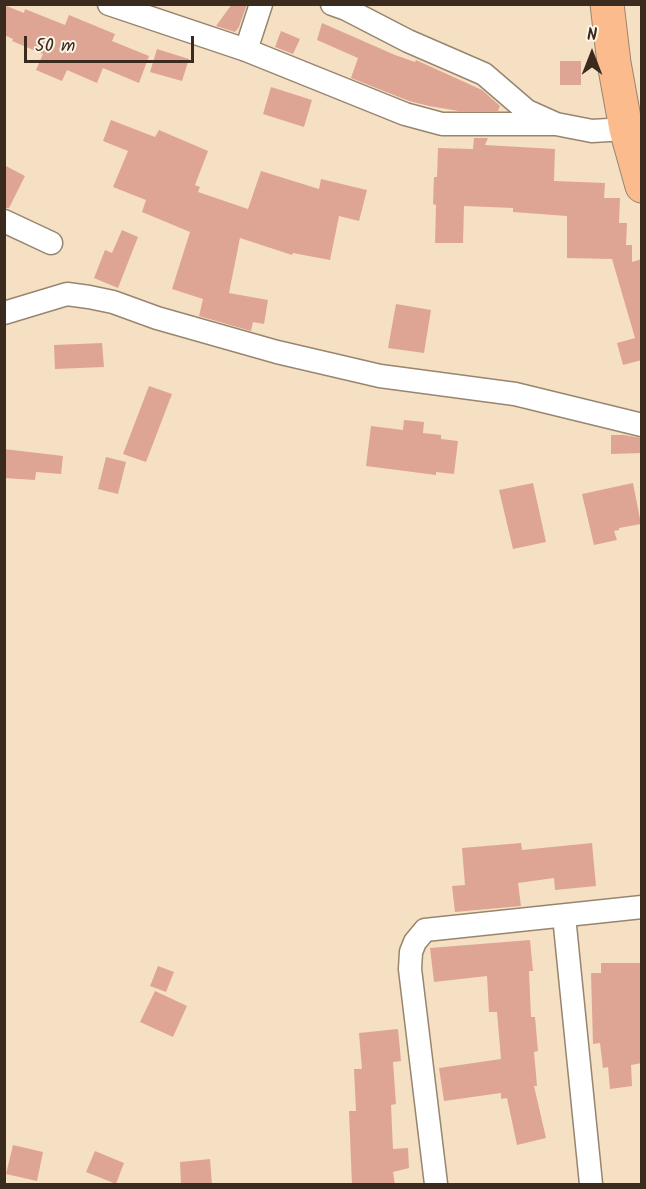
<!DOCTYPE html>
<style>
body{margin:0}
#map{position:relative;width:646px;height:1189px;overflow:hidden;background:#f5e0c3;font-family:Kalam,sans-serif}
canvas{display:block}
.frame{position:absolute;inset:0;border:6px solid #3b2a1e;pointer-events:none}
.north{position:absolute;left:562px;top:24px;width:60px;height:60px;-webkit-text-stroke:4px #fcf5e5;paint-order:stroke;rotate:0deg;font-size:16px;font-weight:700;line-height:24px;text-align:center;color:#3b2a1e}
.north::after{content:'';display:block;margin:auto;width:21px;height:27px;background:#3b2a1e;clip-path:polygon(50% 0,100% 100%,50% 72%,0 100%)}
.scale{position:absolute;left:24px;top:36px;width:170px;height:27px;box-sizing:border-box;border:3px solid #3b2a1e;border-top:0;padding-left:8px;font-size:18px;line-height:21px;white-space:nowrap;color:#3b2a1e;-webkit-text-stroke:4px #fcf5e5;paint-order:stroke}
</style>
<div id="map">
<canvas width="646" height="1189"></canvas>
<div class="frame"></div>
<div class="north">N</div>
<div class="scale">50 m</div>
</div>
<script>
const ctx = document.querySelector('canvas').getContext('2d');
ctx.lineJoin = 'round';
function paint(path, color) {
  ctx.fillStyle = color;
  ctx.fill(path, 'evenodd');
}
function poly(rows) {
  const path = new Path2D();
  for (const r of rows) {
    path.moveTo(r[0], r[1]);
    for (let i = 2; i < r.length; i += 2) path.lineTo(r[i], r[i + 1]);
  }
  return path;
}
function stroke(path, color, width, dash) {
  ctx.strokeStyle = color;
  ctx.lineWidth = width;
  ctx.lineCap = dash ? 'butt' : 'round';
  ctx.setLineDash(dash || []);
  ctx.stroke(path);
}
paint(poly([
 [232,4,247,4,239,27,235,32,216,26],
 [4,5,24,13,25,9,65,25,69,15,115,34,112,41,149,56,139,83,103,68,97,83,67,70,62,81,36,70,43,54,12,41,13,39,4,35],
 [322,23,395,55,415,62,416,60,482,90,500,106,498,111,459,111,429,106,409,101,351,78,358,58,317,40],
 [281,31,300,39,293,54,275,47],
 [157,49,189,59,182,81,150,72],
 [560,61,581,61,581,85,560,85],
 [271,87,312,100,304,127,263,114],
 [111,120,155,137,159,130,208,151,195,185,200,187,198,192,248,209,261,171,319,189,321,179,367,190,359,221,339,216,330,260,293,253,292,255,240,238,229,293,268,300,264,324,253,322,251,331,199,316,203,299,172,289,190,232,142,212,146,200,113,187,128,151,103,141],
 [474,138,488,138,485,145,555,149,554,181,605,183,604,198,620,198,619,223,627,223,626,245,632,245,632,262,642,259,642,360,623,365,617,343,635,338,612,259,567,258,567,216,513,212,513,208,464,206,463,243,435,243,436,205,433,204,434,177,437,177,438,148,473,149],
 [4,165,25,176,9,208,4,208],
 [122,230,138,237,118,288,94,278,105,250,112,253],
 [396,304,431,310,424,353,388,348],
 [102,343,104,367,55,369,54,345],
 [149,386,172,394,146,462,123,454],
 [404,420,424,422,423,433,441,435,441,439,458,441,454,474,436,472,436,475,366,466,371,426,403,430],
 [611,435,624,435,642,438,642,453,611,454],
 [4,449,63,456,61,474,36,472,35,480,4,478],
 [106,457,126,462,118,494,98,489],
 [533,483,546,542,513,549,499,490],
 [633,483,641,524,619,528,619,530,614,531,617,540,594,545,582,494],
 [521,843,522,850,592,843,596,886,555,890,554,878,518,883,521,906,455,912,452,886,465,885,462,848],
 [530,940,533,971,529,971,531,1017,535,1017,538,1051,534,1052,537,1086,534,1086,546,1138,517,1145,507,1098,501,1099,501,1093,444,1101,439,1068,501,1059,497,1012,489,1012,487,976,434,982,430,948],
 [601,963,642,963,642,995,640,995,642,1063,631,1065,632,1086,610,1089,608,1067,603,1068,600,1043,593,1044,591,973,601,973],
 [158,966,174,972,166,992,150,986],
 [155,991,187,1006,173,1037,140,1022],
 [398,1029,401,1061,393,1062,396,1104,391,1105,393,1149,408,1148,409,1168,393,1172,395,1185,352,1185,349,1111,356,1111,354,1069,362,1069,359,1033],
 [13,1145,43,1152,37,1181,6,1174],
 [95,1151,124,1163,116,1184,86,1172],
 [210,1159,212,1185,181,1185,180,1162]
]), '#dfa594');
const minor = poly([
 [109,4,246,50,405,114,442,124,556,124],
 [332,4,346,9,408,41,484,74,527,111,556,124,592,131,626,129],
 [246,50,261,4],
 [4,221,51,243],
 [4,313,67,294,89,297,113,302,157,318,277,352,380,376,515,394,642,425],
 [564,916,591,1184],
 [436,1184,410,969,411,952,415,942,425,930,642,907]
]);
const highway = poly([
 [607,4,614,63,626,129,642,186]
]);
stroke(minor, '#988570', 25);
stroke(highway, '#988570', 35);
stroke(minor, '#fff', 22);
stroke(highway, '#fbbb8c', 33);
</script>
